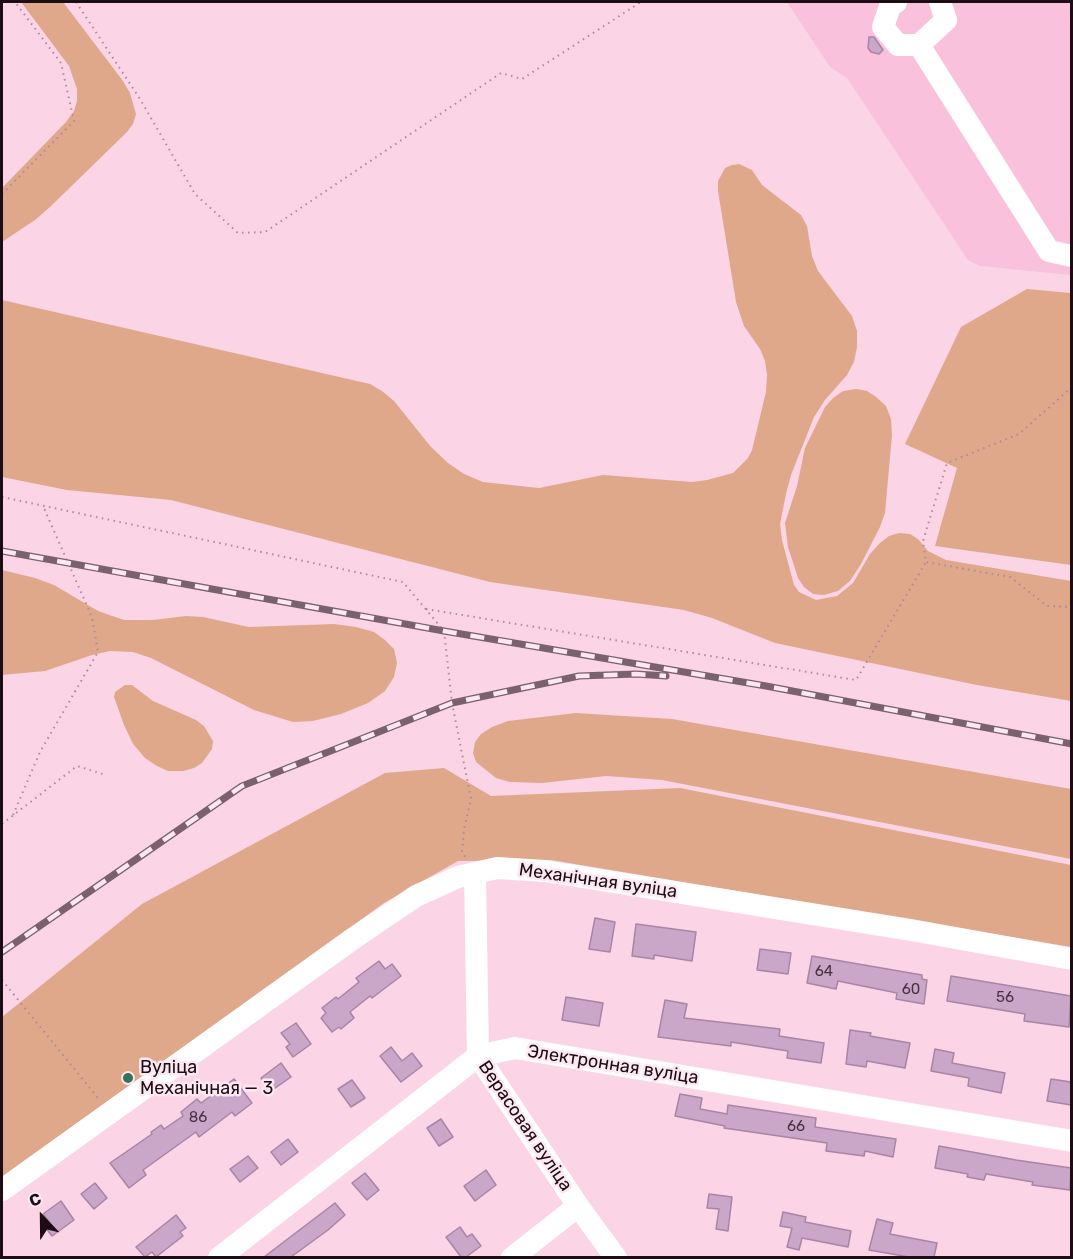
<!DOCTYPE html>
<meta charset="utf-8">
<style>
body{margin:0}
#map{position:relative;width:1073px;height:1259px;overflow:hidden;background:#fbd4e6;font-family:Rubik,sans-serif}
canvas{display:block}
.frame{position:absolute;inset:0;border:3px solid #1c0c14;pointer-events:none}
.north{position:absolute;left:12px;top:1187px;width:60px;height:60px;-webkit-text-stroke:4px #fce8f1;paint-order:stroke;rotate:338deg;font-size:16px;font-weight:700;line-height:24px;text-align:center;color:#1c0c14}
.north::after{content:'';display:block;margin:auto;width:21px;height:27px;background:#1c0c14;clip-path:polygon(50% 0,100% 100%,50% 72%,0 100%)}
</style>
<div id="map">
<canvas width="1073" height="1259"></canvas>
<div class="frame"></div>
<div class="north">С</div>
</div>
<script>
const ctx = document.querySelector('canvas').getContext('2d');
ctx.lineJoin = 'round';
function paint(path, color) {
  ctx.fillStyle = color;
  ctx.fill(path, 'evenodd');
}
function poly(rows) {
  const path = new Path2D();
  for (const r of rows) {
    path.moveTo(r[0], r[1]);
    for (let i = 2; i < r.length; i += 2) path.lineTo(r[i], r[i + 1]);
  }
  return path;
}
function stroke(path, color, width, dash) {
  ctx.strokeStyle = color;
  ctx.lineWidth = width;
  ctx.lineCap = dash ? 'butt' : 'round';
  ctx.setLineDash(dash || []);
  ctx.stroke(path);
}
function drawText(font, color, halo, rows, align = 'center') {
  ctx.font = font + ' Rubik,sans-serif';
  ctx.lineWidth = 5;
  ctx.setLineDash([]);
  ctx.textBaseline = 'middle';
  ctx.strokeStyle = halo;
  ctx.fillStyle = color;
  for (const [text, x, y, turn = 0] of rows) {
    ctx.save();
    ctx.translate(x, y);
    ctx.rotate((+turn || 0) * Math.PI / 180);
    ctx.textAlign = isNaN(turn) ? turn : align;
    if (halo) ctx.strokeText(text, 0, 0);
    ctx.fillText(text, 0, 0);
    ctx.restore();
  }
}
paint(poly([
 [787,2,1071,2,1071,275,980,266,968,260,847,78,830,67]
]), '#f9c1dc');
paint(poly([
 [21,2,63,2,123,81,130,93,136,114,133,124,127,132,50,207,35,220,2,242,2,188,66,122,74,111,77,101,77,89,69,66],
 [739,164,752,170,762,185,801,215,807,226,812,256,818,271,852,316,857,331,857,347,854,362,847,375,825,400,814,417,791,475,786,494,780,524,782,540,794,585,799,592,816,600,837,596,853,583,870,554,880,543,889,536,899,533,910,534,918,539,928,551,946,560,1071,581,1071,701,977,685,775,643,712,618,684,610,490,582,171,500,67,490,2,477,2,300,370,384,382,391,394,401,431,447,448,463,464,474,483,482,539,488,603,475,692,482,707,480,733,473,748,458,752,450,766,392,767,375,765,361,760,349,744,326,736,302,718,191,718,181,725,168,732,165],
 [1027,289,1071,293,1071,565,935,546,957,468,905,444,961,327],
 [856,389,867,391,876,397,886,406,891,419,892,435,885,513,880,527,861,564,850,581,838,591,824,595,813,594,804,587,798,578,788,547,785,523,797,486,805,448,825,407,833,398,843,391],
 [2,570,35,578,54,585,98,611,124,620,153,620,186,616,203,617,249,627,334,624,356,627,374,632,385,640,394,649,397,663,394,677,385,691,368,703,341,714,313,721,293,722,254,710,151,658,133,652,110,651,92,655,45,671,2,675],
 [125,685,132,685,153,701,196,720,204,726,213,741,212,749,202,763,194,768,183,771,168,771,157,766,145,758,133,744,124,725,114,697,115,692],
 [576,713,672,719,1071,789,1071,859,662,780,606,776,542,783,510,782,496,778,476,762,473,753,475,742,481,734,492,727,508,721],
 [444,768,491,796,680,788,1071,865,1071,947,551,860,458,861,384,903,2,1178,2,1017,142,904,385,773]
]), '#dfa88b');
const building = poly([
 [869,37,874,37,883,50,879,54,871,52,868,48,869,37],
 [595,918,615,922,610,952,589,949,595,918],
 [636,924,696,932,692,961,654,955,654,959,632,956,636,924],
 [760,949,791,953,788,974,757,970,760,949],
 [812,956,922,975,922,979,927,980,924,1004,896,999,897,993,838,981,836,989,807,983,812,956],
 [379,961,385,969,392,964,401,976,372,998,370,996,350,1012,354,1018,341,1029,339,1027,332,1032,321,1018,326,1013,322,1008,336,997,338,999,359,982,356,978,379,961],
 [951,976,1071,996,1069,1027,1024,1021,1025,1014,947,1001,951,976],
 [566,997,603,1003,599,1026,562,1020,566,997],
 [665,1000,687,1004,684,1018,780,1029,779,1036,824,1043,821,1063,787,1058,788,1051,731,1042,731,1046,658,1037,665,1000],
 [296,1023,311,1044,293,1057,286,1047,290,1044,281,1033,296,1023],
 [850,1030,871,1033,870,1036,910,1043,905,1068,867,1061,866,1067,846,1064,850,1030],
 [391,1047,402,1061,412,1053,422,1066,401,1082,380,1056,391,1047],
 [935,1049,954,1053,952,1063,1005,1073,1001,1093,968,1086,969,1078,931,1071,935,1049],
 [281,1063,291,1077,271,1091,261,1078,281,1063],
 [234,1079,252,1103,235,1116,232,1112,199,1137,196,1132,143,1170,146,1175,129,1188,110,1163,152,1134,151,1132,161,1125,164,1129,183,1116,181,1112,197,1099,201,1103,234,1079],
 [1051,1079,1071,1082,1071,1105,1047,1101,1051,1079],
 [352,1080,365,1098,351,1107,338,1089,352,1080],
 [680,1094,702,1098,700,1109,727,1114,728,1105,816,1118,815,1127,896,1139,893,1157,865,1151,864,1156,826,1151,827,1143,724,1128,725,1126,675,1116,680,1094],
 [441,1119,453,1137,439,1146,427,1128,441,1119],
 [288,1139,298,1152,281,1165,271,1152,288,1139],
 [939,1146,1016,1160,1071,1168,1070,1190,1032,1185,1033,1182,986,1174,984,1180,967,1177,968,1174,935,1168,939,1146],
 [248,1156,258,1168,240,1182,230,1169,248,1156],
 [486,1170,496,1185,475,1201,464,1186,486,1170],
 [365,1173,379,1190,367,1200,352,1183,365,1173],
 [95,1183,107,1198,94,1209,81,1194,95,1183],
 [709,1194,732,1197,728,1231,716,1229,719,1209,707,1208,709,1194],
 [61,1201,74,1220,52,1236,45,1227,50,1223,43,1214,61,1201],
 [335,1203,345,1215,328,1230,291,1257,264,1257,335,1203],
 [783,1212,806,1217,805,1222,851,1231,848,1247,802,1238,799,1250,787,1247,792,1228,780,1226,783,1212],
 [176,1215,186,1228,180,1232,183,1236,156,1257,152,1252,145,1257,136,1247,176,1215],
 [877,1219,893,1223,890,1234,937,1243,934,1257,909,1257,869,1250,877,1219],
 [460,1227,467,1237,472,1234,481,1246,466,1257,461,1257,446,1237,460,1227]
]);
paint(building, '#caa6c8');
stroke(building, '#a885a5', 1.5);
stroke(poly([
 [76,2,140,99,195,194,238,233,265,232,501,73,522,79,641,2],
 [2,194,74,121,61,63,15,2],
 [1072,387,1019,434,947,463,923,541,926,562,1010,577,1047,606,1072,607],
 [2,497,403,582,444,631,452,703,471,799,464,829,462,852,466,858],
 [426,609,856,680,926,562],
 [13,815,40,752,98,652,92,617,43,506],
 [2,824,77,766,106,775],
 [2,980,98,1098]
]), '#a98b99', 2, [1.5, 4.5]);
stroke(poly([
 [896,2,890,6,883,27,898,45,919,45,1049,251,1072,256],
 [919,45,946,20,940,2],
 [475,873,478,1056,578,1206,616,1258],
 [2,1190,354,938,416,896,458,877,475,873,497,868,545,871,911,930,1072,959],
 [219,1258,478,1056,515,1048,1072,1141],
 [512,1258,578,1206]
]), '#fff', 22);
const rail = poly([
 [2,551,444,631,766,686,1072,744],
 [2,952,242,786,452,703,579,676,636,674,666,676]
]);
stroke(rail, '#7b616e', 7);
stroke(rail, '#fce8f1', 4.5, [14]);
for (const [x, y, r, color] of [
 [128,1078,6,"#36735e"]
]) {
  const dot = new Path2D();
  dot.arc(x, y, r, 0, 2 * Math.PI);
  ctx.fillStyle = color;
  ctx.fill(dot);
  stroke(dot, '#fce8f1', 2);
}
drawText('15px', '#483241', null, [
 ["64",824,972],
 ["60",911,990],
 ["56",1005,998],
 ["86",198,1118],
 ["66",796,1127]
]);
drawText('18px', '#1c0c14', '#fce8f1', [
 ["Механічная вуліца",598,881,8],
 ["Электронная вуліца",613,1065,9],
 ["Верасовая вуліца",525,1126,56]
]);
drawText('18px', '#1c0c14', '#fce8f1', [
 ["Вуліца",140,1068],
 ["Механічная — 3",140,1089]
], 'left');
</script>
